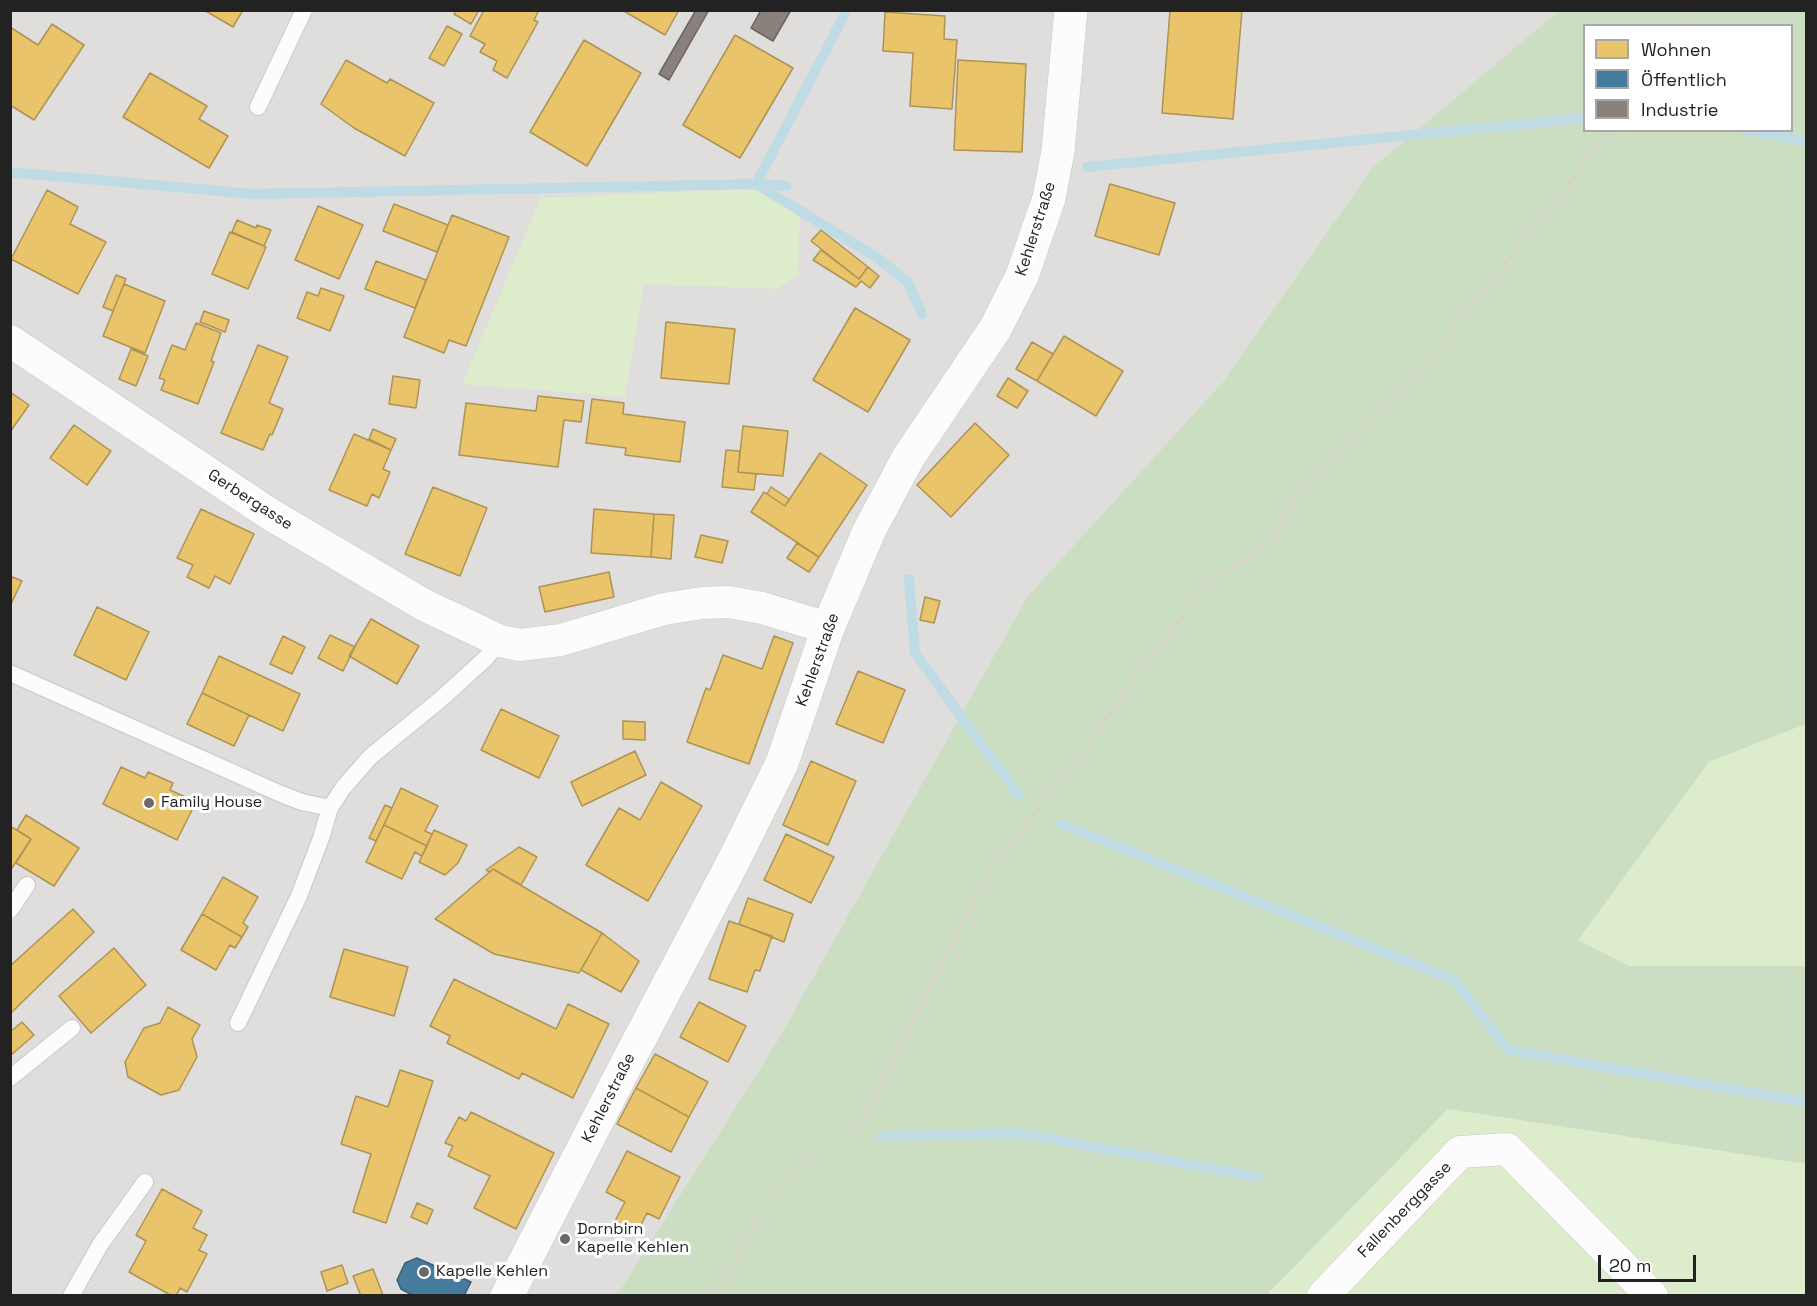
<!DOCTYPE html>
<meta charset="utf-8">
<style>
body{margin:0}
#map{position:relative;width:1817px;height:1306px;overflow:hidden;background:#f0eeeb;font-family:"Space Grotesk",sans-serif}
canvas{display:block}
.frame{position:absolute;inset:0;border:12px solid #222;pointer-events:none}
.legend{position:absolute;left:1583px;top:24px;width:210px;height:108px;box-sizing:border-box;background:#fff;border:2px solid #a7a7a7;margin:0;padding:8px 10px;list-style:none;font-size:18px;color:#222}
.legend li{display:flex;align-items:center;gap:12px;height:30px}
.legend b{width:30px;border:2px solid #a7a7a7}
.scale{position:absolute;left:1598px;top:1255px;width:98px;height:27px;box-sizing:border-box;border:3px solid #222;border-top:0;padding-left:8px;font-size:18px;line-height:21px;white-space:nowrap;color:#222;-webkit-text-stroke:4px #fff;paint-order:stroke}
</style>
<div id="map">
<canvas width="1817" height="1306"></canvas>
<div class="frame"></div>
<ul class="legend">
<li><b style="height:16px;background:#e9c46a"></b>Wohnen</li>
<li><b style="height:16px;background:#457b9d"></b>Öffentlich</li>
<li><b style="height:16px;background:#8a817c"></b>Industrie</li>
</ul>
<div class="scale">20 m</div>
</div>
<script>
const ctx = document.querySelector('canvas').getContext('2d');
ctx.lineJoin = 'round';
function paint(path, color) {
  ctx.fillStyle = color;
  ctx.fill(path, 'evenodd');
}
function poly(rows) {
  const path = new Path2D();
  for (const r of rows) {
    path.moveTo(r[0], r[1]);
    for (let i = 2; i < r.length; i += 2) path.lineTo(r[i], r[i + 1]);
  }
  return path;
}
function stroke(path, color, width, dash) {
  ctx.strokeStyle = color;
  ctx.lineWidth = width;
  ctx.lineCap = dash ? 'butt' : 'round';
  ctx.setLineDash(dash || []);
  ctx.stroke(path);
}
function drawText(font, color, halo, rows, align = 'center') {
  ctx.font = font + ' "Space Grotesk",sans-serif';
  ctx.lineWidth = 6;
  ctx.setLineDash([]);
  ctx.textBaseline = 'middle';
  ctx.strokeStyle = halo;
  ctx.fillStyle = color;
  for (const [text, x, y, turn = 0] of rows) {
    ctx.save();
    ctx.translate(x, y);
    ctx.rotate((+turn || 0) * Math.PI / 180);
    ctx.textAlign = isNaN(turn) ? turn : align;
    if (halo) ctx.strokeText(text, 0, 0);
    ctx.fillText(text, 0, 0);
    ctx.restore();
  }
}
paint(poly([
 [10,11,1560,11,1372,168,1222,383,778,1040,622,1287,614,1296,11,1295]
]), '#dfdedc');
paint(poly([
 [742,189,767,191,800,208,798,275,778,289,644,284,625,397,462,384,541,198],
 [1806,724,1806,966,1629,966,1578,940,1709,762],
 [1448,1109,1806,1164,1806,1295,1267,1296]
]), '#ddeccb');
paint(poly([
 [1560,10,1806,11,1806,724,1709,762,1578,940,1629,966,1806,966,1806,1164,1448,1109,1267,1295,614,1295,622,1287,778,1040,1028,596,1222,383,1372,168],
 [1584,26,1792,26,1792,130,1584,130]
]), '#cbdec1');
const homes = poly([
 [204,10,243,10,233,27,204,10],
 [456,10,479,10,471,24,454,14,456,10],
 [484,10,539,10,534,20,538,22,507,78,493,70,497,61,480,52,485,44,470,36,484,10],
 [622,10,679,10,665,35,622,10],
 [1170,10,1242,10,1233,119,1162,113,1170,10],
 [885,12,945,16,944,39,957,40,952,109,910,106,913,53,883,51,885,12],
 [52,24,84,45,34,120,10,105,10,27,38,45,52,24],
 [447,26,462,34,444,66,429,58,447,26],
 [735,35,793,68,740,158,683,125,735,35],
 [584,40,641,73,587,166,530,132,584,40],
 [346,60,387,83,390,79,434,103,405,156,354,128,321,104,346,60],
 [958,60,1026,64,1022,152,954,150,958,60],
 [150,73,207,106,199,119,228,136,209,168,123,117,150,73],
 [1110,184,1175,203,1159,255,1095,236,1110,184],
 [47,190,78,207,70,224,106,242,78,294,11,259,47,190],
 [394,204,448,225,437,252,383,231,394,204],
 [318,206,363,225,339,279,295,260,318,206],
 [452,215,509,237,466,346,449,340,444,353,404,337,452,215],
 [237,220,256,228,257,225,271,230,264,246,232,232,237,220],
 [821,230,868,267,859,279,811,241,821,230],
 [230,232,266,247,248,289,212,274,230,232],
 [821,250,859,279,868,267,879,276,870,288,861,281,856,287,813,260,821,250],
 [376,261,426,280,415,308,365,289,376,261],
 [116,275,126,279,113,311,103,307,116,275],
 [124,284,165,301,145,353,103,336,124,284],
 [321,288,344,296,330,331,297,318,307,292,318,296,321,288],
 [855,308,910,340,868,412,813,380,855,308],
 [204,311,229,320,225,332,200,322,204,311],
 [666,322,735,329,729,384,661,378,666,322],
 [196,323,221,333,211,361,214,362,198,404,161,390,165,380,159,378,172,345,185,350,196,323],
 [1064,336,1123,371,1096,416,1037,381,1064,336],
 [1032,342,1053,354,1037,381,1016,369,1032,342],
 [258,345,288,357,269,403,283,409,272,435,270,434,263,450,221,433,258,345],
 [131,349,148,356,136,386,119,379,131,349],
 [393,376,420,380,416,408,389,404,393,376],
 [1008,378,1028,391,1017,408,997,396,1008,378],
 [10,392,29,405,10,432,10,392],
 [538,396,584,401,581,422,564,420,558,467,459,455,466,403,536,411,538,396],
 [592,399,624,403,623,414,685,422,680,462,625,455,626,448,586,443,592,399],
 [975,423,1009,455,951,517,917,485,975,423],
 [74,425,111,451,87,485,50,458,74,425],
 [743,426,788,431,783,476,738,472,743,426],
 [373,429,396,439,391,450,369,439,373,429],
 [354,434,391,450,383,469,390,472,379,498,372,494,367,506,329,490,354,434],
 [726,450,740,451,738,472,756,474,754,490,722,487,726,450],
 [820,453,867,485,819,557,751,512,764,492,785,506,820,453],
 [433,487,487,508,460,576,405,554,433,487],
 [771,487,789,499,785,506,767,494,771,487],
 [201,509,254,534,230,584,215,576,209,588,187,577,193,565,177,558,201,509],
 [594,509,654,514,651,557,591,553,594,509],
 [654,514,674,515,671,559,651,557,654,514],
 [701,535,728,541,722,563,695,557,701,535],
 [797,543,819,557,809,572,787,558,797,543],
 [609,572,614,597,545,612,539,587,609,572],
 [10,576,22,581,10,606,10,576],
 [925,597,940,601,934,623,920,620,925,597],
 [97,607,149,632,126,680,74,655,97,607],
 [371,619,419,646,397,684,349,656,371,619],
 [330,635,355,647,343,671,318,658,330,635],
 [283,636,305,647,292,674,270,664,283,636],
 [774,636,793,643,749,764,687,742,706,688,710,690,723,655,762,669,774,636],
 [219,656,300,694,283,731,202,693,219,656],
 [858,671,905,690,883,743,836,724,858,671],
 [202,693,249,715,234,746,187,724,202,693],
 [501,709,559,736,539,778,481,750,501,709],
 [623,721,645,722,645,740,623,739,623,721],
 [635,751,646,775,582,806,571,782,635,751],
 [811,761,856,781,828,845,783,825,811,761],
 [121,767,145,778,148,772,173,783,170,790,196,802,177,840,103,804,121,767],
 [661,782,702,806,648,901,586,865,619,808,640,820,661,782],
 [401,788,438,806,425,831,432,834,427,846,384,825,401,788],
 [385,805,392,808,376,841,369,838,385,805],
 [26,815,79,848,54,886,16,863,31,839,17,830,26,815],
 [384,825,427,846,422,856,415,852,402,879,366,862,384,825],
 [10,826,31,839,10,871,10,826],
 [434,830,467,845,458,863,445,875,419,862,434,830],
 [786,834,834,857,811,903,764,880,786,834],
 [519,847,537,857,521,885,493,869,490,872,486,870,519,847],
 [493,869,602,933,579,973,494,954,435,919,493,869],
 [223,877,258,897,243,923,248,927,242,937,202,914,223,877],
 [748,898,793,914,784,942,739,924,748,898],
 [73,909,94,932,10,1014,10,966,73,909],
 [202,914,242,937,235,948,230,945,216,970,181,950,202,914],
 [729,921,772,936,760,971,755,970,747,992,709,979,729,921],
 [602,933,639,961,621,992,581,970,602,933],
 [114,948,146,985,91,1033,59,996,114,948],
 [344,949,408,967,394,1016,330,997,344,949],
 [454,979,556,1029,568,1004,609,1024,573,1098,522,1073,519,1079,447,1043,450,1036,430,1026,454,979],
 [699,1002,746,1026,728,1062,680,1037,699,1002],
 [168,1007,200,1025,192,1039,197,1057,179,1090,161,1095,128,1077,125,1062,144,1028,160,1023,168,1007],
 [22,1022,34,1035,10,1056,10,1032,22,1022],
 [655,1054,708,1082,689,1117,636,1088,655,1054],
 [400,1070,433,1081,386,1223,353,1212,371,1154,341,1144,356,1096,388,1107,400,1070],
 [636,1088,689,1117,671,1152,617,1124,636,1088],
 [471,1112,554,1153,516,1229,474,1208,490,1176,448,1156,453,1146,445,1143,459,1117,466,1121,471,1112],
 [627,1151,680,1177,659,1219,647,1213,637,1233,615,1221,625,1202,606,1192,627,1151],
 [162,1189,202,1211,193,1228,207,1235,199,1250,207,1254,187,1292,180,1288,176,1296,172,1296,129,1272,146,1241,136,1235,162,1189],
 [417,1203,433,1210,427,1224,411,1217,417,1203],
 [342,1265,348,1283,327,1291,321,1272,342,1265],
 [373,1269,383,1295,361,1296,353,1276,373,1269]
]);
paint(homes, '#e9c46a');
stroke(homes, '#ad9354', 1.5);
const public = poly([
 [417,1258,471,1282,464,1296,414,1296,401,1289,397,1280,405,1263,417,1258]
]);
paint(public, '#457b9d');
stroke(public, '#3a6078', 1.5);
const industry = poly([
 [696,10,709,10,669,80,659,74,696,10],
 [761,10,791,10,773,41,751,28,761,10]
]);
paint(industry, '#8a817c');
stroke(industry, '#6b6461', 1.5);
stroke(poly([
 [847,10,756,184,876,257,908,282,922,314],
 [1746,130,1806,141],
 [1087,167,1584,118],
 [10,173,32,174,253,194,756,184,787,186],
 [909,579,915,653,1019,796],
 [1061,824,1454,980,1508,1050,1806,1102],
 [881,1136,1019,1133,1258,1177]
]), '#bfdbe3', 10);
const service = poly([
 [258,107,304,10],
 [10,673,281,794,302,802,330,808,343,788,370,757,441,699,486,658,500,641],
 [10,910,27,885],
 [238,1023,299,896,321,838,330,808],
 [10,1078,72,1028],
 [71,1296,100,1245,145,1182]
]);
const minor = poly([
 [10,341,268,513,424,605,500,641,520,645,561,640,664,609,702,603,729,602,762,608,828,628],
 [1323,1296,1460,1152,1507,1149,1652,1296]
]);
const tertiary = poly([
 [507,1296,627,1063,733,862,782,763,828,628,869,531,908,458,995,329,1022,276,1049,198,1058,151,1071,10]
]);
stroke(service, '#c9c8c7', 18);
stroke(minor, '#c9c8c7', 33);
stroke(tertiary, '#c9c8c7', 34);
stroke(poly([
 [1681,26,1688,10],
 [707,1296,725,1280,757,1219,799,1172,868,1111,986,877,1205,588,1273,540,1299,487,1442,343,1611,130]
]), '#dccecd', 4, [3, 3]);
stroke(service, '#fdfcfc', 16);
stroke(minor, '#fdfcfc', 32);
stroke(tertiary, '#fdfcfc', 33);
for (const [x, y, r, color] of [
 [149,803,6,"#6a6968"],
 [565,1239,6,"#6a6968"],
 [424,1272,6,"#6a6968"]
]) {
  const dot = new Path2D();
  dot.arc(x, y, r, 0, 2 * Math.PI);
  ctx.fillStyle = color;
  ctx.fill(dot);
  stroke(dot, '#fff', 2);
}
drawText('16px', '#222', '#fff', [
 ["Kehlerstraße",1036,229,-72],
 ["Gerbergasse",250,500,33],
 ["Kehlerstraße",818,660,-70],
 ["Kehlerstraße",609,1098,-63],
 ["Fallenberggasse",1405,1210,-46]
]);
drawText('16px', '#222', '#fff', [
 ["Family House",161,803],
 ["Dornbirn",577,1230],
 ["Kapelle Kehlen",577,1248],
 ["Kapelle Kehlen",436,1272]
], 'left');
</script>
